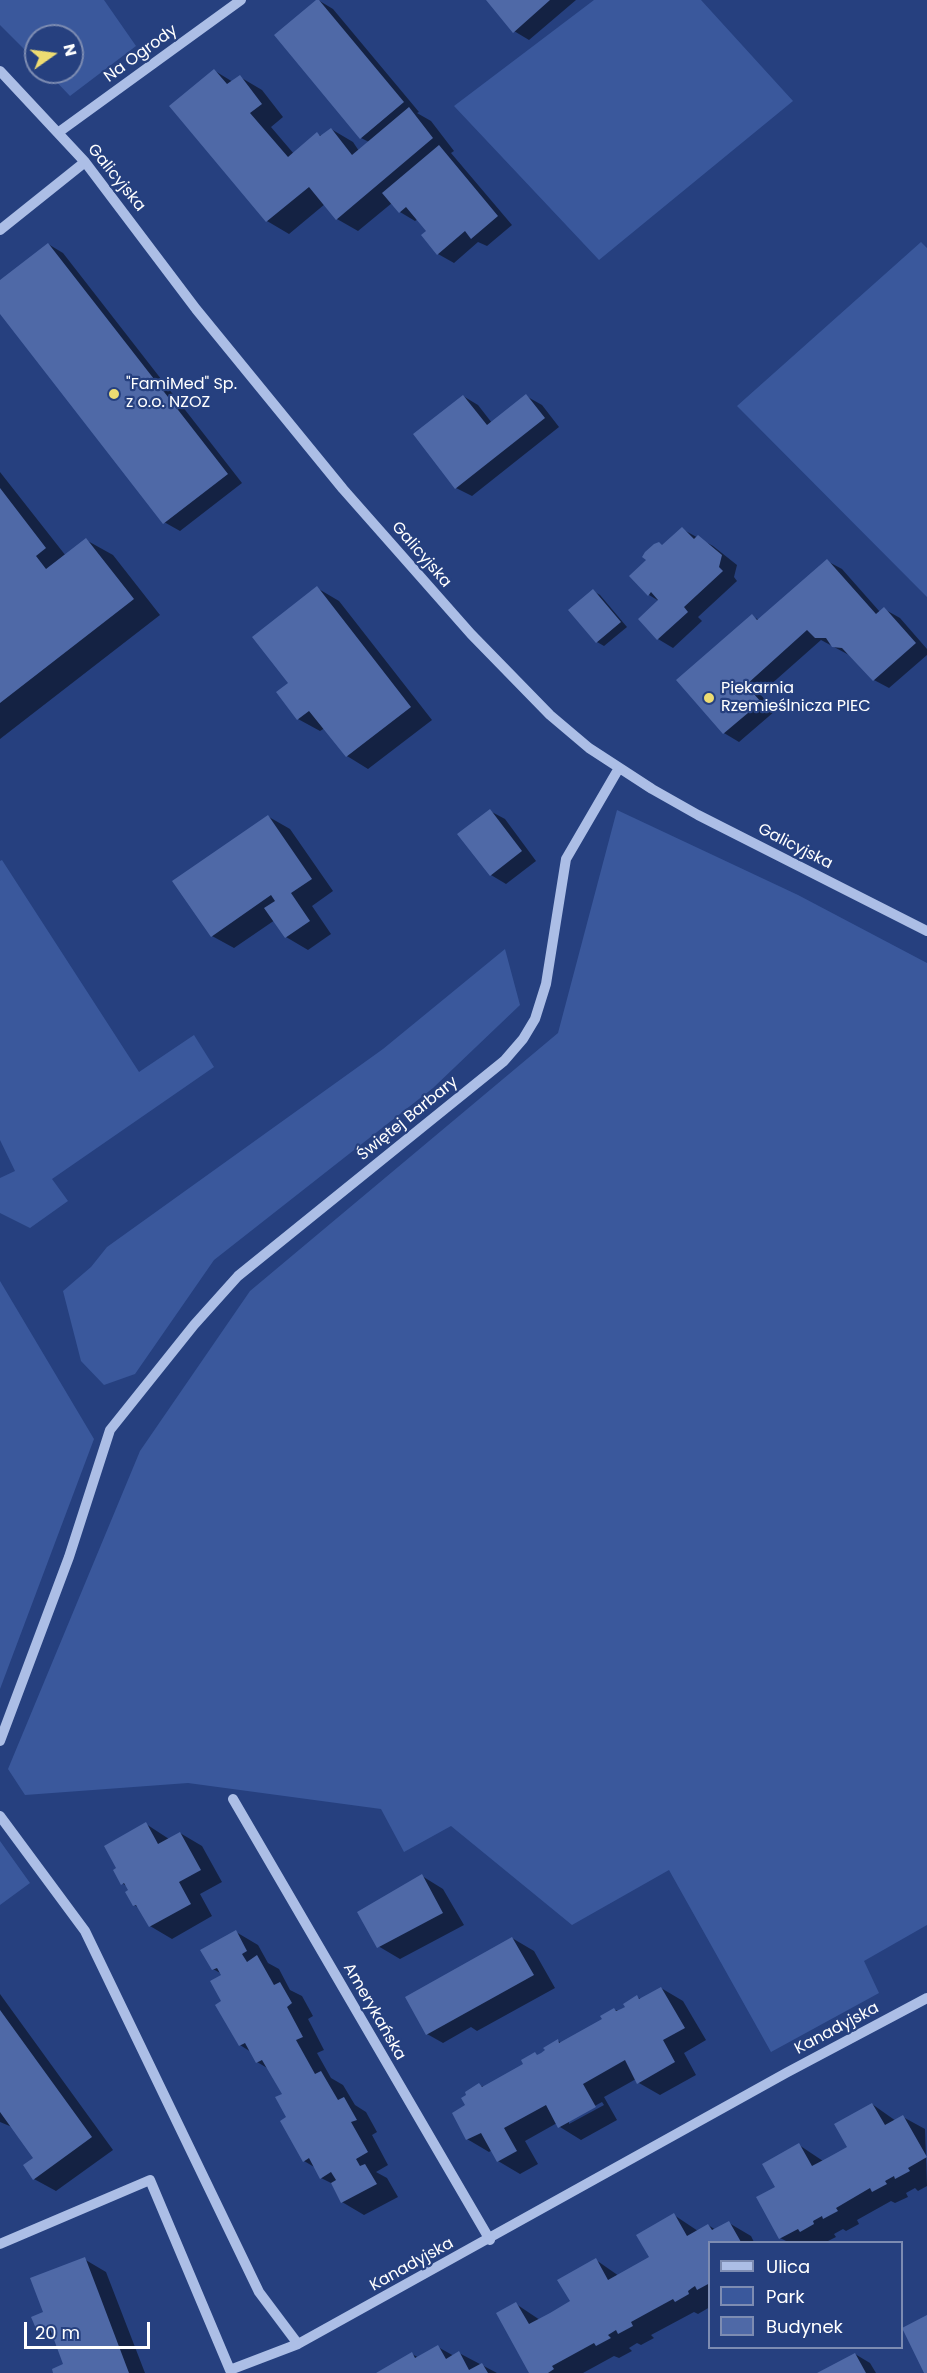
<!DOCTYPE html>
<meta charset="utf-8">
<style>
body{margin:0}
#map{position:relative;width:927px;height:2373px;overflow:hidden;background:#26407f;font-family:Poppins,sans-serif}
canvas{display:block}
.legend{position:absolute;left:708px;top:2241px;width:195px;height:108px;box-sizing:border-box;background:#26407f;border:2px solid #7d8cb2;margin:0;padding:8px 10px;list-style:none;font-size:18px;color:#fff}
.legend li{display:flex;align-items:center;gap:12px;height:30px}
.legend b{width:30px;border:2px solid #7d8cb2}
.north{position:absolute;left:24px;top:24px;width:60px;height:60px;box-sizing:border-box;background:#26407f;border:2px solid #7d8cb2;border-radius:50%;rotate:76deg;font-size:16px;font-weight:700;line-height:24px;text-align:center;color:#fff}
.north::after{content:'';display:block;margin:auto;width:21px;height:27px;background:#eedc72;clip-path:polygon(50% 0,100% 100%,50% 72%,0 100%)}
.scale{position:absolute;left:24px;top:2322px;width:126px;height:27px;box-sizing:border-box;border:3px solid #fff;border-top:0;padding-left:8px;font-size:18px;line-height:21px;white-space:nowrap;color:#fff;-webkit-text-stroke:4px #26407f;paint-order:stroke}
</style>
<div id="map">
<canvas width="927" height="2373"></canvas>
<ul class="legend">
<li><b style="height:8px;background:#acbee6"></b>Ulica</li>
<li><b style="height:16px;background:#3a589c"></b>Park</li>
<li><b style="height:16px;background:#4f69a7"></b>Budynek</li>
</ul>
<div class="north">N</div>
<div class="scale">20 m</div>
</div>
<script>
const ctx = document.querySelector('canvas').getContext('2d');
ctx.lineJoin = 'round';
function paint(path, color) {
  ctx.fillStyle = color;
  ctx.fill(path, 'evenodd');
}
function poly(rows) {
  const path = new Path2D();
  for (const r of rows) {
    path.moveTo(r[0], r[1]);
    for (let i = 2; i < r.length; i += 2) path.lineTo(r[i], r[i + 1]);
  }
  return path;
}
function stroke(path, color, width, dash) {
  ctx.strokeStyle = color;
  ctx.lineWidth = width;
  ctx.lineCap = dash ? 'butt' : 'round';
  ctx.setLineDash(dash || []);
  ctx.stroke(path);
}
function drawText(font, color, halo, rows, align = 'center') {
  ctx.font = font + ' Poppins,sans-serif';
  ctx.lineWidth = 4.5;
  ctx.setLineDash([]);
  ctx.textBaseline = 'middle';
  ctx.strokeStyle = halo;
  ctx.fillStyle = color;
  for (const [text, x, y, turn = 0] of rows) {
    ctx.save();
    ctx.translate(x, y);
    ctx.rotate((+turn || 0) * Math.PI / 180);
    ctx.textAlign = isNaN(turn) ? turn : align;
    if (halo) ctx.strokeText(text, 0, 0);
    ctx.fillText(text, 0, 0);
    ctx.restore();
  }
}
paint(poly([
 [0,0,104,0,136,46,70,96,47,72,72,72,72,36,36,36,36,61,0,25],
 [594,0,701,0,793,101,599,260,454,106],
 [921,242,927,248,927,597,737,406],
 [617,810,798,895,927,963,927,1925,864,1961,879,1993,771,2052,669,1870,572,1925,451,1826,404,1852,381,1809,188,1783,25,1795,8,1769,140,1451,250,1291,558,1033],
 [2,860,139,1072,194,1035,214,1067,52,1179,68,1201,30,1228,0,1213,0,1178,15,1171,0,1140,0,861],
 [505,949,520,1005,433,1088,214,1260,135,1374,104,1385,81,1361,63,1291,91,1267,107,1247,383,1049],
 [0,1281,94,1439,0,1689],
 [0,1841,30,1883,0,1905]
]), '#3a589c');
paint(poly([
 [318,0,333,9,419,112,417,113,431,121,454,151,451,153,512,225,487,246,478,242,454,263,438,254,429,231,418,219,415,221,400,212,392,203,358,231,337,219,325,204,289,234,267,221,171,107,215,71,233,82,240,77,262,90,283,117,271,127,294,154,317,134,322,136,331,129,353,142,359,151,369,142,361,138],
 [488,0,576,0,529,40,514,31],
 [48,244,63,253,242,483,180,531,164,522,0,312,0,282],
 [463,396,478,405,492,423,526,396,542,405,559,427,472,496,456,488],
 [0,472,66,556,86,540,113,555,160,615,0,739],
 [682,529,713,546,737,565,734,577,737,581,698,617,702,621,673,648,658,639,659,601,649,595,663,546],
 [827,561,842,569,880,612,884,609,900,618,927,649,927,655,889,688,874,680,849,655,821,640,760,694,775,711,739,742,724,733,752,616,759,620],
 [317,588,339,601,432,720,368,769,347,756,325,728,320,731,298,719,290,683],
 [593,591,600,595,627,627,604,646,597,642],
 [490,811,505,819,536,861,506,884,491,875,459,834],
 [269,817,290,829,333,891,312,906,331,934,308,950,286,937,275,920,234,948,212,936],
 [146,1824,169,1839,180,1833,202,1846,222,1882,200,1894,212,1916,172,1939,150,1926,141,1909,134,1905,129,1888,122,1883],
 [422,1876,443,1889,464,1925,400,1959,378,1946],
 [236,1932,258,1945,268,1963,279,1969,290,1990,302,1996,313,2016,308,2019,324,2050,317,2053,331,2078,343,2085,355,2105,366,2112,377,2132,372,2135,388,2165,376,2172,387,2178,398,2197,364,2215,342,2202,333,2184,321,2178,316,2168,304,2161,288,2118,284,2094,269,2069,257,2062,251,2052,240,2045,223,2002,224,1975,213,1969],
 [512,1938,534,1951,555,1988,477,2031,471,2027,443,2043,427,2034],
 [661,1988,683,2001,706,2040,684,2053,696,2075,660,2095,639,2083,636,2079,604,2097,617,2120,581,2140,560,2127,557,2123,525,2141,538,2164,520,2174,498,2161,492,2150,489,2152,467,2139,467,2106,479,2085,484,2087,539,2056,558,2041,562,2043,604,2020,614,2010,622,2010,637,1997,641,1999],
 [602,2102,604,2105,569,2124,569,2120],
 [0,1994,113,2150,56,2191,34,2179,35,2158,12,2127,0,2122],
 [872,2104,896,2121,903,2117,925,2129,927,2186,918,2191,915,2188,906,2193,908,2197,895,2203,891,2201,857,2220,859,2224,846,2231,843,2229,834,2234,836,2237,826,2242,788,2242,780,2238,758,2198,777,2187,799,2145,823,2161,849,2147],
 [674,2215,698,2231,708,2225,716,2230,729,2223,751,2236,754,2242,710,2242,710,2307,698,2314,694,2312,651,2335,654,2338,641,2345,637,2343,629,2348,632,2351,619,2358,614,2356,583,2373,531,2373,516,2304,540,2320,572,2302,596,2260,619,2276,651,2258],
 [84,2259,106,2272,145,2373,55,2373,65,2365,56,2340,39,2330,45,2313],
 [438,2347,454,2356,459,2353,497,2373,379,2373,412,2354,419,2358],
 [855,2354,870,2363,876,2373,820,2373]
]), '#0007');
paint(poly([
 [316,0,319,0,404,102,360,139,274,35],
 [486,0,550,0,513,33],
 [214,69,227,84,240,75,262,104,250,113,288,157,317,132,320,136,331,128,352,155,409,107,433,138,336,220,309,187,266,222,169,106],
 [439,145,498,216,471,239,465,231,437,255,421,235,426,231,406,207,399,213,382,193],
 [48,243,228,474,163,524,0,314,0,280],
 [526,394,545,418,455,489,413,434,463,395,487,425],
 [0,488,46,548,36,556,46,569,86,538,134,599,0,703],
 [682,527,694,539,698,535,722,555,719,567,723,571,684,607,688,612,657,640,638,619,658,600,651,592,648,596,629,576,646,560,642,557,645,552,654,544,659,542,662,545],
 [827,559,876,614,884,607,916,643,873,681,842,648,832,647,826,638,815,638,807,630,746,685,761,702,723,734,676,680,752,614,757,620],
 [317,586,411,707,346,757,309,711,297,720,276,692,288,683,252,637],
 [593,589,621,622,596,643,568,610],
 [490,809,522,851,490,876,457,834],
 [268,815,312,879,291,893,310,921,285,938,264,908,275,901,271,895,211,937,172,881],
 [146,1822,158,1844,180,1832,201,1870,179,1882,191,1904,149,1927,136,1905,133,1906,125,1892,128,1890,124,1883,121,1885,113,1870,116,1868,104,1846],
 [422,1874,443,1913,377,1948,357,1912],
 [236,1930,247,1951,242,1954,247,1962,257,1955,274,1985,280,1982,292,2003,287,2007,303,2037,296,2040,315,2074,321,2071,338,2100,344,2097,357,2120,351,2122,368,2152,356,2159,360,2166,365,2164,377,2184,341,2203,331,2183,336,2180,331,2172,320,2179,309,2158,303,2162,280,2121,286,2117,275,2097,282,2094,262,2060,256,2063,245,2043,239,2046,215,2005,221,2001,210,1981,221,1975,217,1968,212,1970,200,1950],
 [512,1937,534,1975,426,2035,405,1997],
 [661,1987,685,2028,663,2040,675,2062,637,2084,625,2060,583,2084,596,2107,558,2128,546,2105,504,2128,517,2151,497,2162,481,2133,466,2140,452,2113,465,2105,461,2098,466,2095,465,2092,479,2083,482,2087,523,2064,521,2060,535,2052,537,2055,541,2053,545,2050,543,2048,558,2039,559,2043,602,2019,600,2016,614,2008,616,2011,621,2009,625,2007,623,2004,637,1995,639,1999],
 [0,2010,92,2137,33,2180,23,2165,33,2158,0,2112],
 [872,2103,885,2125,903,2115,927,2157,908,2168,910,2171,895,2179,894,2176,885,2181,887,2184,872,2192,870,2188,836,2208,838,2211,823,2219,822,2216,813,2221,814,2224,800,2232,798,2229,779,2239,756,2197,775,2187,762,2164,799,2143,812,2166,829,2157,847,2147,834,2124],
 [674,2213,687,2236,708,2224,712,2230,729,2221,741,2242,710,2242,710,2283,697,2290,695,2286,692,2288,688,2291,689,2294,675,2302,673,2299,651,2311,631,2322,633,2326,618,2334,616,2330,608,2335,611,2338,596,2346,594,2343,552,2366,554,2369,548,2373,529,2373,496,2313,516,2302,529,2324,550,2313,570,2301,557,2280,596,2258,608,2280,649,2257,636,2235],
 [85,2257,98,2291,129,2373,53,2373,52,2369,63,2364,49,2326,37,2331,31,2317,43,2312,30,2278],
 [927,2315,927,2373,924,2373,902,2328],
 [438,2345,446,2359,459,2351,469,2370,482,2363,488,2373,376,2373,412,2352,415,2358],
 [855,2353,866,2373,817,2373]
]), '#4f69a7');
stroke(poly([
 [0,71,85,162,196,309,343,489,471,634,550,715,589,748,652,789,698,815,927,931],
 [59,132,241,0],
 [0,230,85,162],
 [0,1741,69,1557,110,1430,194,1325,238,1276,504,1061,523,1039,535,1019,546,984,566,859,619,768],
 [233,1799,490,2240],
 [0,1816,85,1931,259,2292,298,2344],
 [0,2244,150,2180,230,2370,298,2344,786,2073,927,1998]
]), '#acbee6', 10);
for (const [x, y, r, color] of [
 [114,394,6,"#eedc72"],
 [709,698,6,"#eedc72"]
]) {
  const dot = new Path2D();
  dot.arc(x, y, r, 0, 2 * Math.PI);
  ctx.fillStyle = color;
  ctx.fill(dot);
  stroke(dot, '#26407f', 2);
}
drawText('16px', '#fff', '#26407f', [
 ["Na Ogrody",141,54,-36],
 ["Galicyjska",116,178,51],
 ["Galicyjska",421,555,49],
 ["Galicyjska",795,847,27],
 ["Świętej Barbary",408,1119,-39],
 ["Amerykańska",374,2012,60],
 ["Kanadyjska",837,2029,-28],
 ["Kanadyjska",412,2265,-29]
]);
drawText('16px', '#fff', '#26407f', [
 ["\"FamiMed\" Sp.",126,385],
 ["z o.o. NZOZ",126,403],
 ["Piekarnia",721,689],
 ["Rzemieślnicza PIEC",721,707]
], 'left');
</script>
